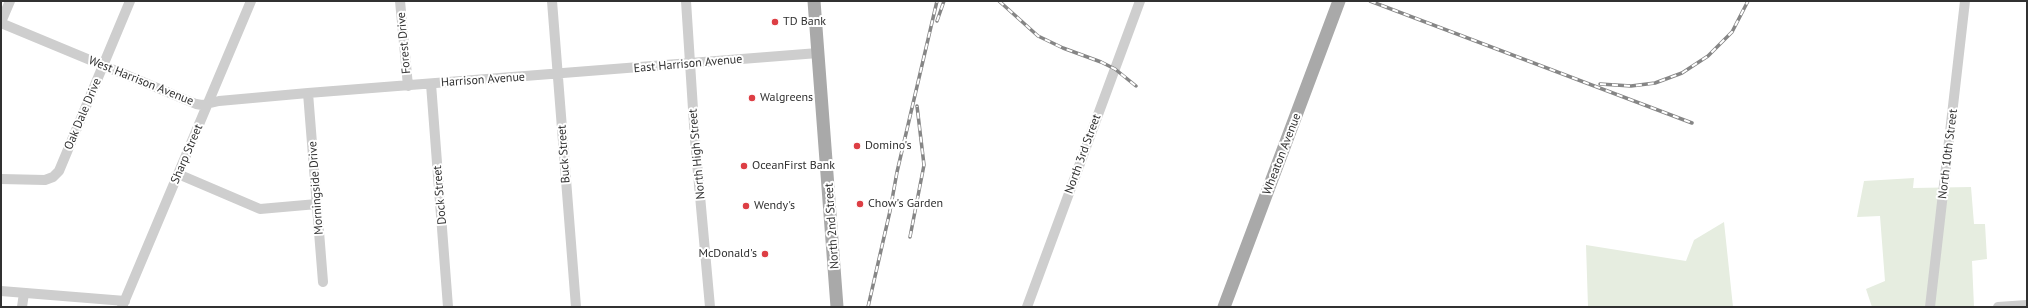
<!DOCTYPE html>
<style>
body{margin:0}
#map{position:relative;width:2028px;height:308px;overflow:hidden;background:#fff;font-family:"PT Sans",sans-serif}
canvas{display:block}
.frame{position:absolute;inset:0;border:2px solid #313131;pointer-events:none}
</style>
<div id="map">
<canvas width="2028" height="308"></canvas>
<div class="frame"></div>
</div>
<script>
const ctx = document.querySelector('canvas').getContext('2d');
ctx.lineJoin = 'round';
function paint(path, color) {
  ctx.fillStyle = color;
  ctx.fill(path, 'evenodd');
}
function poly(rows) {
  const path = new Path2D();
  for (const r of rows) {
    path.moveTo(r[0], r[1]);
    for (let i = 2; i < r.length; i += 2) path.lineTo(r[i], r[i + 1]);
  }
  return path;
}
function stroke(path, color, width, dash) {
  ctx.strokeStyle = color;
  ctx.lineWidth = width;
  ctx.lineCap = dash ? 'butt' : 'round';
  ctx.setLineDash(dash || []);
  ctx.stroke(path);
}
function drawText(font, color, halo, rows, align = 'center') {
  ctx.font = font + ' "PT Sans",sans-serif';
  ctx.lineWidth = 4;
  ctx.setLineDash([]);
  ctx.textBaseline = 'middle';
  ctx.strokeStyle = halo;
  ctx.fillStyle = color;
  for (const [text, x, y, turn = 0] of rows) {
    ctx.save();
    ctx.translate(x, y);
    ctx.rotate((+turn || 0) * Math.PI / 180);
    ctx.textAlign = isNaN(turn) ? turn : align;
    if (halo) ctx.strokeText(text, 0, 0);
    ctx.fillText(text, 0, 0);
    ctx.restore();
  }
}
paint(poly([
 [1914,178,1913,188,1971,187,1974,224,1985,224,1987,259,1972,261,1974,307,1872,307,1866,289,1885,281,1880,216,1857,217,1864,181],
 [1724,222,1733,307,1588,307,1586,245,1686,261,1694,240]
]), '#e6ede0');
stroke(poly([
 [400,1,408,86],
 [552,1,576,307],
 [686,1,695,140,710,307],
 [1,22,10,1],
 [1,23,196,104,202,105,219,101,308,93,818,53],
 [431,84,448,307],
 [308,93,323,282],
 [178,174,260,209,317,204],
 [1,179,45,180,53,177,59,171,130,1],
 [1,291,125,301],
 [22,307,24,293],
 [122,307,251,1],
 [1027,307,1140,1],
 [1930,307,1965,1],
 [1998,307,2027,305]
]), '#cecece', 10);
stroke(poly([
 [814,1,837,307],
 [1224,307,1339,1]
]), '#a9a9a9', 13);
const rail = poly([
 [999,1,1038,36,1063,48,1101,62,1115,69,1136,86],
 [1370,1,1692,123],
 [937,21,944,1],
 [1600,84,1631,86,1655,83,1682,73,1708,56,1732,32,1748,1],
 [910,237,924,165,917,106],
 [868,307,890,211,897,172,937,1]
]);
stroke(rail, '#868686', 3.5);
stroke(rail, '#fff', 2, [6]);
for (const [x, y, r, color] of [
 [775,22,4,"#dd3e44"],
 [752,98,4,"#dd3e44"],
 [857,146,4,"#dd3e44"],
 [744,166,4,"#dd3e44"],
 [860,204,4,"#dd3e44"],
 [746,206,4,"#dd3e44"],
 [765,254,4,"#dd3e44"]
]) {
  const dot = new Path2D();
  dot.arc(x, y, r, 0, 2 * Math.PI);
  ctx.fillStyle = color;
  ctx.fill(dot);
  stroke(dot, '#fff', 1.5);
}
drawText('12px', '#313131', '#fff', [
 ["TD Bank",783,22],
 ["Walgreens",760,98],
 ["Domino's",865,146],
 ["OceanFirst Bank",752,166],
 ["Chow's Garden",868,204],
 ["Wendy's",754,206],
 ["McDonald's",757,254,"right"]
], 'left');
drawText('12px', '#313131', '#fff', [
 ["Forest Drive",404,43,-95],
 ["East Harrison Avenue",688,64,-5],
 ["Harrison Avenue",483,80,-4],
 ["West Harrison Avenue",141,81,22],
 ["Oak Dale Drive",83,114,-67],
 ["Sharp Street",187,154,-67],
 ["Buck Street",564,154,-94],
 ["North High Street",697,154,-95],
 ["North 3rd Street",1083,154,-70],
 ["Wheaton Avenue",1282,154,-69],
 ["North 10th Street",1948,154,-83],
 ["Morningside Drive",316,188,-94],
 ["Dock Street",440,195,-95],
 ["North 2nd Street",832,226,-94]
]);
</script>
